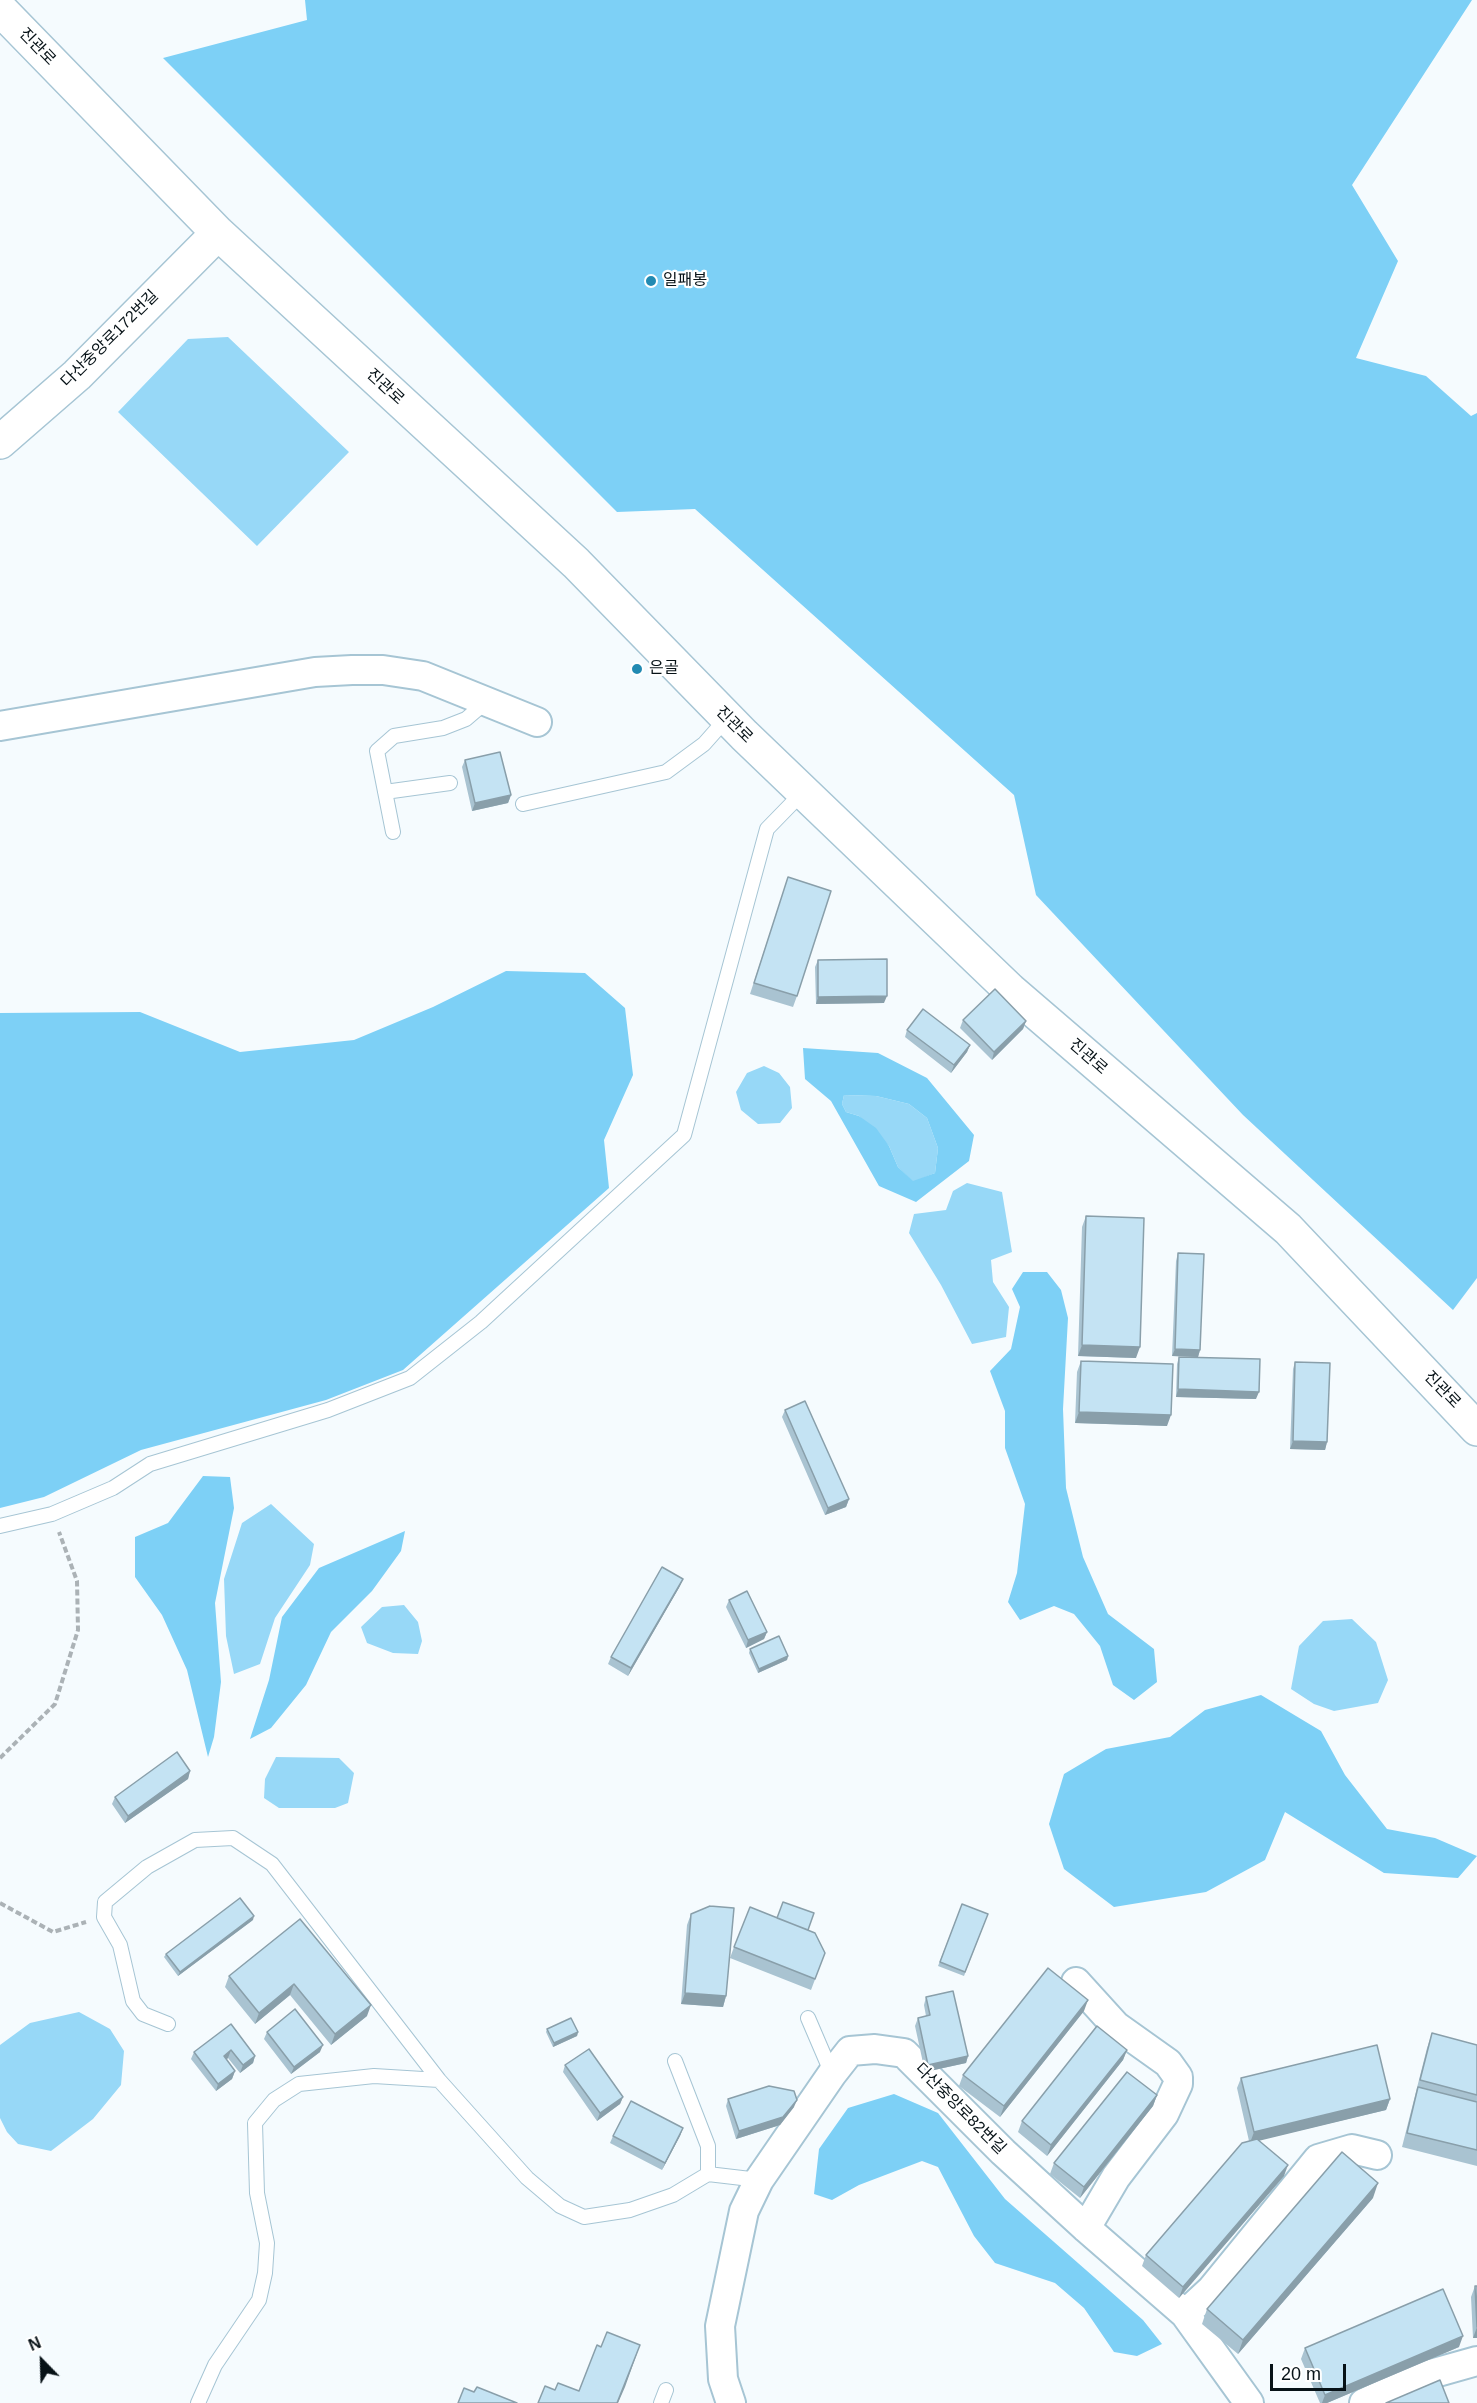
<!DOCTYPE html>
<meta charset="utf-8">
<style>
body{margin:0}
#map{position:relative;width:1477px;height:2403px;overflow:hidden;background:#f5fbfe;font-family:Arial,sans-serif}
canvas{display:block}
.north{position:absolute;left:12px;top:2331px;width:60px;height:60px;-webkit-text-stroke:4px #fff;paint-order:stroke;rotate:337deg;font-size:16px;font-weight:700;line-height:24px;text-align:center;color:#071217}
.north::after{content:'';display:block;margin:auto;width:21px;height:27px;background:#071217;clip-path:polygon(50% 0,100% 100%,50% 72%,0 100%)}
.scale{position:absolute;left:1270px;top:2364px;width:76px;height:27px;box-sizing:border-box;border:3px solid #071217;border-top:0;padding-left:8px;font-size:18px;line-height:21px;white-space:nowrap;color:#071217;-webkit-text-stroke:4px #fff;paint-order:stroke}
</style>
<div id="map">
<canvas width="1477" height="2403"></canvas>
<div class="north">N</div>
<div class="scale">20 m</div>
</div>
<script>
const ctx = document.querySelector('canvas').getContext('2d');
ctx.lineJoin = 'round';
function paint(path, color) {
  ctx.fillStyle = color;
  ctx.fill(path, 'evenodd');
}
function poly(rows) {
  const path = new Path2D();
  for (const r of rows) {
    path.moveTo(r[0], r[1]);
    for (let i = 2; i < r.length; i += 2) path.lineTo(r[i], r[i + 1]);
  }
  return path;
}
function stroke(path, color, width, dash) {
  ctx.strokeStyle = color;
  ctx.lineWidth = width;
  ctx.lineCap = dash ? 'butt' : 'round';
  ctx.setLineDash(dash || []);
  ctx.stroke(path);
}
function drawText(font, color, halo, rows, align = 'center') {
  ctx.font = font + ' Arial,"Noto Sans KR",sans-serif';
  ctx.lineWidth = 4.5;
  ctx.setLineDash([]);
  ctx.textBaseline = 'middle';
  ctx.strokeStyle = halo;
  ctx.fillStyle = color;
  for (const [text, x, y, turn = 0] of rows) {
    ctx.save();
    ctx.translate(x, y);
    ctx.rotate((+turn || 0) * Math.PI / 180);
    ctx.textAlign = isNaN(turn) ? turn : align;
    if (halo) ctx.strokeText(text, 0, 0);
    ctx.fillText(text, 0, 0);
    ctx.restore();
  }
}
paint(poly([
 [228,337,349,452,257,546,118,412,188,339],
 [764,1066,779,1073,790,1087,792,1108,780,1123,758,1124,741,1110,736,1092,747,1073],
 [844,1095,876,1096,909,1104,927,1118,938,1148,935,1173,913,1182,898,1167,889,1146,859,1116,846,1112,842,1104],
 [967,1183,1002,1192,1012,1252,991,1260,993,1282,1009,1307,1006,1337,972,1344,941,1285,909,1233,914,1214,946,1210,953,1191],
 [271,1504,314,1544,310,1565,275,1618,260,1664,234,1674,226,1636,224,1579,242,1523],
 [404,1605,418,1622,422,1641,418,1654,393,1653,367,1643,361,1627,382,1607],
 [1352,1619,1376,1642,1388,1680,1378,1703,1334,1711,1314,1704,1291,1689,1299,1646,1323,1621],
 [276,1757,339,1758,354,1773,348,1803,335,1808,279,1808,264,1798,265,1779],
 [79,2012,110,2029,124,2051,121,2085,93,2119,51,2151,18,2144,7,2132,0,2118,0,2045,30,2023]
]), '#97d8f7');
paint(poly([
 [305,0,1472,0,1352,185,1398,261,1356,358,1426,376,1471,416,1477,413,1477,1278,1453,1310,1243,1115,1036,895,1014,795,695,509,617,512,163,58,307,20],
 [506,971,585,973,625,1008,633,1075,604,1140,609,1188,403,1370,326,1400,141,1450,44,1497,0,1508,0,1013,140,1012,240,1052,354,1040,433,1007],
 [803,1048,878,1053,927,1078,974,1135,969,1161,916,1202,879,1186,831,1101,805,1079],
 [844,1095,876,1096,909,1104,927,1118,938,1148,935,1173,913,1181,898,1167,889,1146,876,1128,859,1116,846,1112,842,1104],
 [1023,1272,1047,1272,1061,1290,1068,1318,1063,1409,1066,1488,1083,1557,1108,1614,1154,1649,1157,1682,1134,1700,1113,1685,1100,1646,1074,1614,1054,1606,1020,1620,1008,1602,1017,1573,1025,1504,1005,1448,1005,1411,990,1371,1011,1349,1020,1307,1012,1289],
 [203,1476,230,1477,234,1508,215,1603,221,1682,214,1737,208,1757,187,1670,162,1615,135,1577,135,1537,168,1523],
 [405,1531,401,1551,372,1591,331,1632,306,1685,271,1728,250,1739,269,1680,282,1617,319,1568],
 [1261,1695,1321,1731,1345,1775,1387,1829,1435,1838,1477,1856,1458,1878,1384,1873,1285,1812,1265,1860,1206,1892,1114,1907,1064,1869,1049,1824,1064,1774,1106,1749,1170,1737,1205,1710],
 [894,2094,938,2113,1005,2199,1143,2320,1162,2344,1137,2356,1114,2352,1084,2308,1055,2283,995,2263,974,2236,938,2167,922,2161,859,2185,832,2200,814,2194,819,2149,848,2108]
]), '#7dd0f6');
const lane = poly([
 [385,792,450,783],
 [523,804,666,772,704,744,727,718],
 [393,832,377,751,394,736,443,728,466,719,487,701],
 [0,1526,52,1514,113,1488,150,1464,328,1410,410,1378,481,1322,684,1135,767,829,803,792],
 [808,2018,832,2074],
 [168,2024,143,2014,133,2001,120,1945,104,1917,105,1902,147,1867,195,1840,233,1838,272,1864,439,2080,527,2178,560,2206,584,2217,630,2210,673,2195,708,2174,759,2180],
 [675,2061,708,2146,708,2174],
 [198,2403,215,2365,259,2300,265,2273,267,2243,257,2193,255,2123,274,2100,299,2084,374,2076,439,2080],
 [661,2403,666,2390]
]);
const street = poly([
 [0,726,315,672,352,670,383,670,423,676,537,722],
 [1076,1982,1116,2026,1168,2063,1178,2077,1178,2084,1164,2114,1116,2177,1086,2228],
 [1185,2314,1211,2290,1318,2159,1352,2149,1377,2155],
 [731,2403,723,2379,720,2326,744,2211,759,2180,832,2074,850,2051,875,2049,904,2053,1003,2152,1086,2228,1185,2314,1249,2403],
 [1364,2403,1420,2377,1477,2361]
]);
const secondary = poly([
 [0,9,218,233,576,563,744,735,1010,990,1288,1229,1477,1429],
 [0,442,77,375,218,233]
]);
stroke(lane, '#a6c5d4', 16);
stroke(street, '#a6c5d4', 32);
stroke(secondary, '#a6c5d4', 36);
stroke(poly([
 [0,1758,55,1704,78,1630,77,1581,59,1532],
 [0,1903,53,1932,86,1922]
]), '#abb2b6', 4, [6, 3]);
stroke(lane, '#fff', 14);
stroke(street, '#fff', 28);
stroke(secondary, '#fff', 33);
paint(poly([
 [465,760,511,795,508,803,472,811,462,767],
 [788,877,797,996,793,1007,750,994],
 [818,960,884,1003,816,1004,815,967],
 [963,1020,1026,1021,1023,1029,992,1060,960,1028],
 [907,1030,970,1045,967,1052,951,1073,905,1037],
 [1086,1216,1136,1358,1078,1356,1082,1227],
 [1178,1253,1200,1350,1198,1357,1172,1356,1176,1261],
 [1179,1357,1256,1399,1176,1397,1177,1364],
 [1081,1361,1167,1426,1075,1423,1077,1372],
 [1295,1362,1327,1442,1325,1450,1290,1449,1293,1369],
 [785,1410,849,1499,846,1507,825,1515,782,1417],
 [680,1586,628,1676,608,1664,611,1657],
 [729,1600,767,1632,764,1639,746,1648,726,1607],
 [750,1649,788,1656,787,1660,758,1673,749,1653],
 [190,1771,188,1779,125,1823,112,1804,115,1797],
 [962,1904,988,1914,964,1976,938,1966],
 [691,1914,726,1996,723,2007,681,2004,687,1925],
 [300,1919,367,2016,331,2045,290,1995,255,2024,225,1987,229,1976],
 [253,1920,178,1976,164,1957,166,1954],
 [808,1930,825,1953,811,1990,730,1958,734,1947],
 [926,1997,968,2056,966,2063,925,2072,915,2026,918,2018,926,2016,924,2005],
 [1084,2011,1000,2117,959,2086,963,2075],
 [231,2024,255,2056,253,2063,240,2073,228,2058,226,2060,235,2071,232,2079,216,2091,191,2059,194,2052],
 [547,2029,578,2032,577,2036,553,2047,546,2032],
 [267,2032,320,2052,291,2074,264,2039],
 [1432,2033,1477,2045,1477,2166,1402,2147,1427,2048],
 [1127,2050,1123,2060,1047,2156,1018,2132,1022,2121],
 [565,2065,623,2097,620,2104,597,2121,563,2072],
 [1241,2078,1390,2099,1386,2110,1259,2140,1284,2176,1179,2298,1142,2266,1146,2255,1249,2141,1237,2088],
 [1157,2095,1153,2106,1080,2198,1050,2174,1054,2163],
 [728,2099,794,2107,780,2125,736,2139,726,2106],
 [683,2128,680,2136,662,2170,610,2143,613,2136],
 [1373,2198,1238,2354,1202,2324,1207,2309],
 [1475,2286,1477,2286,1477,2338,1473,2338,1471,2297],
 [1459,2347,1327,2403,1320,2403,1301,2359,1305,2348]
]), '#a9c3d1');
paint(poly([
 [511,795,508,803,472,811,475,803],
 [887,996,884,1003,816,1004,818,997],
 [1026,1021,1023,1029,992,1060,994,1052],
 [970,1045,967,1052,951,1073,954,1065],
 [1082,1345,1140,1347,1136,1358,1078,1356],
 [1175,1349,1200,1350,1198,1357,1172,1356],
 [1178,1389,1259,1392,1256,1399,1176,1397],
 [1079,1412,1171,1415,1167,1426,1075,1423],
 [1293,1441,1327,1442,1325,1450,1290,1449],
 [849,1499,846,1507,825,1515,828,1508],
 [683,1579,680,1586,628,1676,631,1668],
 [767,1632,764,1639,746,1648,748,1640],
 [788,1656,787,1660,758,1673,759,1669],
 [190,1771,188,1779,125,1823,128,1816],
 [254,1916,253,1920,178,1976,180,1972],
 [294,1984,290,1995,255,2024,259,2013],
 [685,1993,726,1996,723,2007,681,2004],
 [1088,2000,1084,2011,1000,2117,1004,2106],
 [371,2005,367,2016,331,2045,335,2034],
 [578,2032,577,2036,553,2047,554,2043],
 [323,2045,320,2052,291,2074,294,2067],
 [231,2050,228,2058,221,2064,224,2056],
 [1127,2050,1123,2060,1047,2156,1051,2145],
 [255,2056,253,2063,240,2073,243,2065],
 [968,2056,966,2063,925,2072,928,2065],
 [235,2071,232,2079,216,2091,218,2084],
 [1157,2095,1153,2106,1080,2198,1084,2187],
 [623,2097,620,2104,597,2121,600,2113],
 [1390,2099,1386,2110,1250,2143,1254,2132],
 [797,2100,794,2107,780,2125,736,2139,739,2131],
 [683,2128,680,2136,662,2170,665,2163],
 [1288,2165,1284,2176,1179,2298,1183,2287],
 [1378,2183,1373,2198,1238,2354,1243,2340],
 [1477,2327,1477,2338,1473,2338],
 [1463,2336,1459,2347,1327,2403,1322,2403,1325,2395],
 [640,2345,625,2387,618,2403,617,2403]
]), '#899faa');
const building = poly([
 [500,752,511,795,475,803,465,760,500,752],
 [788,877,831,891,797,996,754,983,788,877],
 [887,959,887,996,818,997,818,960,887,959],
 [995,989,1026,1021,994,1052,963,1020,995,989],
 [923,1009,970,1045,954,1065,907,1030,923,1009],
 [1086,1216,1144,1218,1140,1347,1082,1345,1086,1216],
 [1178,1253,1204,1254,1200,1350,1175,1349,1178,1253],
 [1179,1357,1260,1359,1259,1392,1178,1389,1179,1357],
 [1081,1361,1173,1364,1171,1415,1079,1412,1081,1361],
 [1295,1362,1330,1363,1327,1442,1293,1441,1295,1362],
 [805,1401,849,1499,828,1508,785,1410,805,1401],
 [662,1567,683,1579,631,1668,611,1657,662,1567],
 [747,1591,767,1632,748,1640,729,1600,747,1591],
 [779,1636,788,1656,759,1669,750,1649,779,1636],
 [177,1752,190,1771,128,1816,115,1797,177,1752],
 [240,1898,254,1916,180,1972,166,1954,240,1898],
 [783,1902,814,1913,808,1930,777,1918,783,1902],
 [962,1904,988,1914,965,1972,940,1962,962,1904],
 [710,1906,734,1908,726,1996,685,1993,691,1914,710,1906],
 [750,1907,815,1933,825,1953,815,1979,734,1947,750,1907],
 [300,1919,371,2005,335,2034,294,1984,259,2013,229,1976,300,1919],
 [1048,1968,1088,2000,1004,2106,963,2075,1048,1968],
 [953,1991,968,2056,928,2065,918,2018,930,2015,926,1997,953,1991],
 [295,2009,323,2045,294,2067,267,2032,295,2009],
 [571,2018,578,2032,554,2043,547,2029,571,2018],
 [231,2024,255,2056,243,2065,231,2050,224,2056,235,2071,218,2084,194,2052,231,2024],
 [1097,2026,1127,2050,1051,2145,1022,2121,1097,2026],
 [1432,2033,1477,2045,1477,2095,1420,2080,1432,2033],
 [1377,2045,1390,2099,1254,2132,1241,2078,1377,2045],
 [589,2049,623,2097,600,2113,565,2065,589,2049],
 [1127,2072,1157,2095,1084,2187,1054,2163,1127,2072],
 [769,2086,794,2091,797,2100,783,2117,739,2131,728,2099,769,2086],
 [1418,2087,1477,2102,1477,2150,1407,2133,1418,2087],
 [631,2101,683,2128,665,2163,613,2136,631,2101],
 [1257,2139,1288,2165,1183,2287,1146,2255,1242,2143,1257,2139],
 [1342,2152,1378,2183,1243,2340,1207,2309,1342,2152],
 [1475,2286,1477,2286,1477,2327,1475,2286],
 [1443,2289,1463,2336,1325,2395,1305,2348,1443,2289],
 [607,2332,640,2345,617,2403,538,2403,545,2386,555,2390,558,2383,579,2391,597,2345,601,2347,607,2332],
 [1440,2380,1449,2403,1386,2403,1440,2380],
 [477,2387,517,2403,458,2403,464,2388,474,2392,477,2387]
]);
paint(building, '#c4e3f3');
stroke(building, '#899faa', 1.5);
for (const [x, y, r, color] of [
 [651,281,6,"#228ab2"],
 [637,669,6,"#228ab2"]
]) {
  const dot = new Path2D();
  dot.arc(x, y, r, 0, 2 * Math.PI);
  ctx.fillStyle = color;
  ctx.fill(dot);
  stroke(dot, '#fff', 2);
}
drawText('16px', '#071217', '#fff', [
 ["진관로",37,47,46],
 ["다산중앙로172번길",110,339,-45],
 ["진관로",385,387,43],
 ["진관로",734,725,45],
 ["진관로",1088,1057,41],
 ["진관로",1442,1390,46],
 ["다산중앙로82번길",960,2109,45]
]);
drawText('16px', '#071217', '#fff', [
 ["일패봉",663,281],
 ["은골",649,669]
], 'left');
</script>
